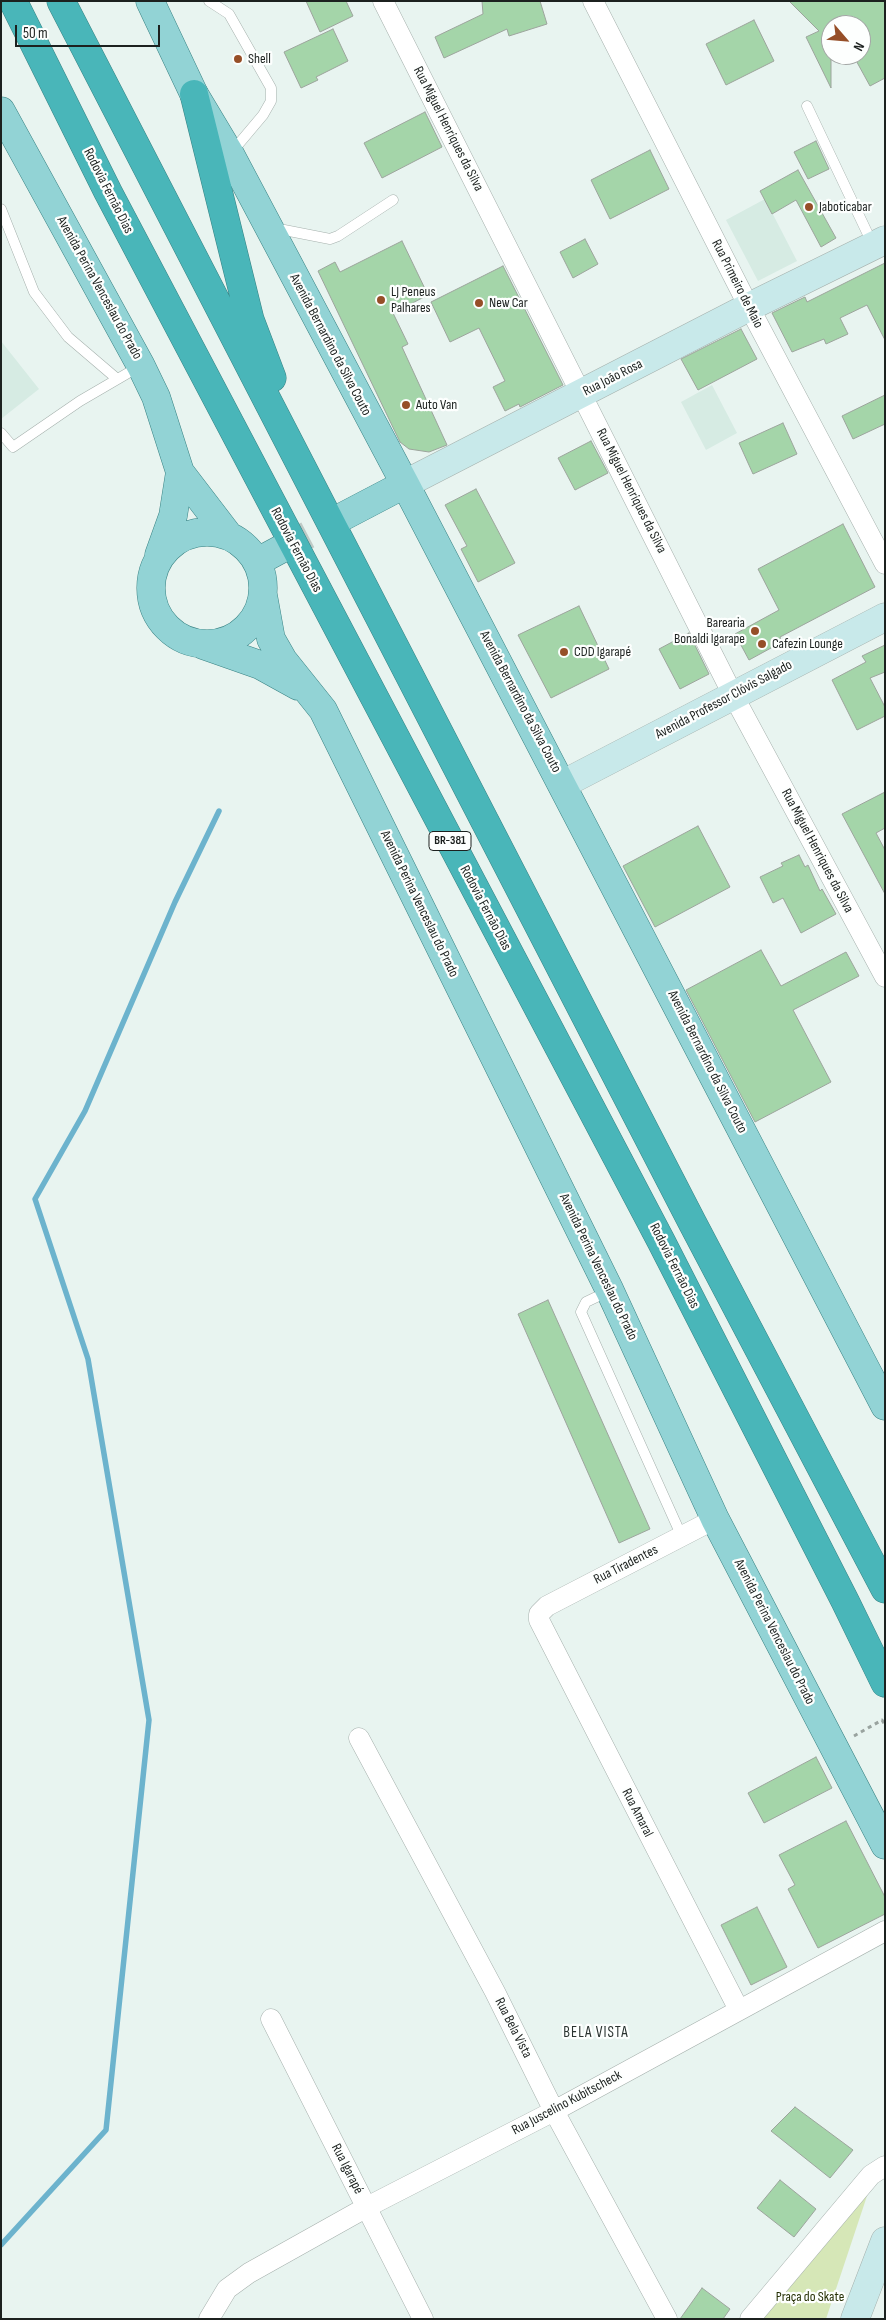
<!DOCTYPE html>
<meta charset="utf-8">
<style>
body{margin:0}
#map{position:relative;width:886px;height:2320px;overflow:hidden;background:#e8f4f0;font-family:"Sofia Sans Condensed",sans-serif}
canvas{display:block}
.frame{position:absolute;inset:0;border:2px solid #1c211f;pointer-events:none}
.north{position:absolute;left:821px;top:15px;width:50px;height:50px;box-sizing:border-box;background:#fdfffe;border:1px solid #a3a6a5;border-radius:50%;rotate:117deg;font-size:14px;font-weight:700;line-height:20px;text-align:center;color:#1c211f}
.north::after{content:'';display:block;margin:auto;width:18px;height:22px;background:#964f28;clip-path:polygon(50% 0,100% 100%,50% 72%,0 100%)}
.scale{position:absolute;left:15px;top:25px;width:145px;height:22px;box-sizing:border-box;border:2px solid #1c211f;border-top:0;padding-left:6px;font-size:15px;line-height:18px;white-space:nowrap;color:#1c211f;-webkit-text-stroke:4px #fdfffe;paint-order:stroke}
</style>
<div id="map">
<canvas width="886" height="2320"></canvas>
<div class="frame"></div>
<div class="north">N</div>
<div class="scale">50 m</div>
</div>
<script>
const ctx = document.querySelector('canvas').getContext('2d');
ctx.lineJoin = 'round';
function paint(path, color) {
  ctx.fillStyle = color;
  ctx.fill(path, 'evenodd');
}
function poly(rows) {
  const path = new Path2D();
  for (const r of rows) {
    if (r.length === 3) {
      path.moveTo(r[0] + r[2], r[1]);
      path.arc(r[0], r[1], r[2], 0, 2 * Math.PI);
      continue;
    }
    path.moveTo(r[0], r[1]);
    for (let i = 2; i < r.length; i += 2) path.lineTo(r[i], r[i + 1]);
  }
  return path;
}
function stroke(path, color, width, dash) {
  ctx.strokeStyle = color;
  ctx.lineWidth = width;
  ctx.lineCap = dash ? 'butt' : 'round';
  ctx.setLineDash(dash || []);
  ctx.stroke(path);
}
function drawText(font, color, halo, rows, align = 'center') {
  ctx.font = font + ' "Sofia Sans Condensed",sans-serif';
  ctx.lineWidth = 4.5;
  ctx.setLineDash([]);
  ctx.textBaseline = 'middle';
  ctx.strokeStyle = halo;
  ctx.fillStyle = color;
  for (const [text, x, y, turn = 0] of rows) {
    ctx.save();
    ctx.translate(x, y);
    ctx.rotate((+turn || 0) * Math.PI / 180);
    ctx.textAlign = isNaN(turn) ? turn : align;
    if (halo) ctx.strokeText(text, 0, 0);
    ctx.fillText(text, 0, 0);
    ctx.restore();
  }
}
paint(poly([
 [765,199,797,261,758,281,726,220],
 [1,341,39,389,1,419],
 [712,385,737,433,706,450,681,402]
]), '#d6ebe3');
paint(poly([
 [869,2190,826,2319,763,2319]
]), '#d6e7b7');
stroke(poly([
 [1,2245,106,2130,149,1720,88,1359,35,1199,85,1111,175,902,219,811]
]), '#6cb3cd', 5.5);
const building = poly([
 [306,1,346,1,353,16,320,32,306,1],
 [482,1,540,1,547,24,509,36,507,29,444,58,435,37,483,14,482,1],
 [789,1,885,1,885,78,870,86,853,55,861,55,861,25,831,25,831,88,806,37,819,31,789,1],
 [754,20,774,61,726,85,706,44,754,20],
 [333,29,348,61,316,77,318,80,301,88,284,52,333,29],
 [425,112,442,147,382,178,364,143,425,112],
 [816,141,829,169,808,179,794,152,816,141],
 [650,150,669,189,610,219,591,180,650,150],
 [798,170,836,238,821,247,796,200,772,214,760,191,798,170],
 [585,239,598,264,573,278,560,252,585,239],
 [402,241,428,295,393,313,408,344,402,347,447,445,429,452,409,449,400,442,318,271,335,262,340,272,402,241],
 [885,263,885,340,867,305,840,318,848,334,826,344,824,339,792,352,772,313,805,297,807,302,885,263],
 [503,266,563,385,520,407,519,404,505,411,493,387,505,381,479,328,450,342,431,302,503,266],
 [741,329,757,359,698,390,681,359,741,329],
 [885,395,885,424,853,439,842,416,885,395],
 [783,423,797,454,753,474,739,443,783,423],
 [591,441,608,473,575,490,558,458,591,441],
 [476,489,515,563,478,582,461,549,467,546,445,505,476,489],
 [843,524,875,587,780,637,782,642,749,660,735,634,779,610,758,569,843,524],
 [579,606,609,669,551,698,518,635,579,606],
 [689,633,709,674,680,689,659,649,689,633],
 [885,645,885,672,870,678,885,707,885,716,857,730,832,680,866,662,862,656,885,645],
 [885,792,885,828,876,833,885,850,885,894,842,814,885,792],
 [698,826,730,887,655,927,623,866,698,826],
 [799,855,805,867,808,865,820,891,822,889,836,914,801,933,783,898,773,903,760,877,783,866,781,863,799,855],
 [761,950,781,986,846,952,859,976,793,1010,831,1082,755,1122,686,990,761,950],
 [548,1300,650,1529,619,1543,518,1314,548,1300],
 [816,1757,832,1788,764,1823,748,1793,816,1757],
 [846,1821,885,1897,885,1914,818,1948,788,1889,795,1885,779,1855,846,1821],
 [757,1907,787,1967,751,1985,721,1925,757,1907],
 [795,2107,853,2150,830,2178,771,2131,795,2107],
 [780,2180,816,2209,794,2237,757,2208,780,2180],
 [702,2288,730,2309,723,2319,680,2319,702,2288]
]);
paint(building, '#a4d5a9');
stroke(building, '#9ca49c', 1);
stroke(poly([
 [283,548,342,517]
]), '#bfcac6', 28, [28, 14]);
const service = poly([
 [209,1,229,14,271,88,271,101,263,115,231,153],
 [807,106,873,245],
 [1,209,34,292,68,337,116,378],
 [274,228,330,239,338,236,393,200],
 [1,433,13,447,80,401,140,366],
 [609,1291,586,1302,581,1312,682,1537]
]);
const minor = poly([
 [383,1,733,695,885,977],
 [593,1,749,307,885,564],
 [715,1519,547,1606,539,1614,539,1620,739,2010],
 [359,1738,495,1992,554,2111,667,2319],
 [271,2019,423,2319],
 [209,2319,227,2289,249,2273,367,2207,554,2111,885,1931],
 [750,2319,871,2175,885,2166]
]);
const secondary = poly([
 [405,484,749,307,885,240],
 [563,784,885,617],
 [855,2319,885,2241]
]);
const primary = poly([
 [150,1,194,94,230,154,405,484,885,1406],
 [1,111,141,366,156,397,180,472,229,536],
 [342,517,405,484],
 [207,588,56],
 [159,555,173,516,180,472],
 [257,562,283,548],
 [263,595,271,639,283,660,323,710,610,1291,715,1519,885,1845],
 [203,645,260,665,298,686]
]);
const motorway = poly([
 [13,1,108,192,661,1241,845,1601,885,1683],
 [61,1,693,1224,885,1589],
 [194,94,250,320,272,378]
]);
stroke(service, '#a5b0ac', 11);
stroke(minor, '#a5b0ac', 21);
stroke(secondary, '#a5b0ac', 29);
stroke(primary, '#398283', 29);
stroke(motorway, '#398283', 29);
stroke(poly([
 [854,1736,882,1720,885,1725]
]), '#99a39f', 3, [4, 4]);
stroke(service, '#fff', 10);
stroke(minor, '#fff', 20);
stroke(secondary, '#c8e9ea', 28);
stroke(primary, '#92d3d5', 28);
stroke(motorway, '#49b6b9', 28);
for (const [x, y, r, color] of [
 [238,59,5,"#964f28"],
 [809,207,5,"#964f28"],
 [381,300,5,"#964f28"],
 [479,303,5,"#964f28"],
 [406,405,5,"#964f28"],
 [755,631,5,"#964f28"],
 [762,644,5,"#964f28"],
 [564,652,5,"#964f28"]
]) {
  const dot = new Path2D();
  dot.arc(x, y, r, 0, 2 * Math.PI);
  ctx.fillStyle = color;
  ctx.fill(dot);
  stroke(dot, '#fdfffe', 2);
}
for (const [x, y, w] of [
 [450,841,42]
]) {
  const box = new Path2D();
  box.roundRect(x - w / 2, y - 9.5, w, 19, 4);
  ctx.fillStyle = '#fdfffe';
  ctx.fill(box);
  stroke(box, '#1c211f', 1);
}
drawText('bold 12px', '#1c211f', null, [
 ["BR-381",450,841]
]);
drawText('14px', '#1c211f', '#fdfffe', [
 ["Shell",248,59],
 ["Jaboticabar",819,207],
 ["LJ Peneus",391,292],
 ["Palhares",391,308],
 ["New Car",489,303],
 ["Auto Van",416,405],
 ["Barearia",745,623,"right"],
 ["Bonaldi Igarape",745,639,"right"],
 ["Cafezin Lounge",772,644],
 ["CDD Igarapé",574,652]
], 'left');
drawText('14px', '#1c211f', '#fdfffe', [
 ["Rua Miguel Henriques da Silva",448,129,63],
 ["Rodovia Fernão Dias",108,191,63],
 ["Rua Primeiro de Maio",737,284,63],
 ["Avenida Perina Venceslau do Prado",99,288,61],
 ["Avenida Bernardino da Silva Couto",330,345,62],
 ["Rua João Rosa",613,378,-27],
 ["Rua Miguel Henriques da Silva",631,491,63],
 ["Rodovia Fernão Dias",296,550,62],
 ["Avenida Professor Clóvis Salgado",724,700,-28],
 ["Avenida Bernardino da Silva Couto",520,702,62],
 ["Rua Miguel Henriques da Silva",817,851,62],
 ["Avenida Perina Venceslau do Prado",419,904,64],
 ["Rodovia Fernão Dias",485,908,62],
 ["Avenida Bernardino da Silva Couto",707,1062,63],
 ["Rodovia Fernão Dias",674,1266,63],
 ["Avenida Perina Venceslau do Prado",598,1267,64],
 ["Rua Tiradentes",626,1565,-27],
 ["Avenida Perina Venceslau do Prado",774,1632,63],
 ["Rua Amaral",637,1813,63],
 ["Rua Bela Vista",513,2028,63],
 ["Rua Juscelino Kubitscheck",567,2103,-28],
 ["Rua Igarapé",347,2169,63]
]);
drawText('14px', '#253004', '#fdfffe', [
 ["Praça do Skate",810,2297]
]);
ctx.letterSpacing = '1px';
drawText('15px', '#2a3330', '#fdfffe', [
 ["BELA VISTA",596,2033]
]);
ctx.letterSpacing = '0px';
</script>
